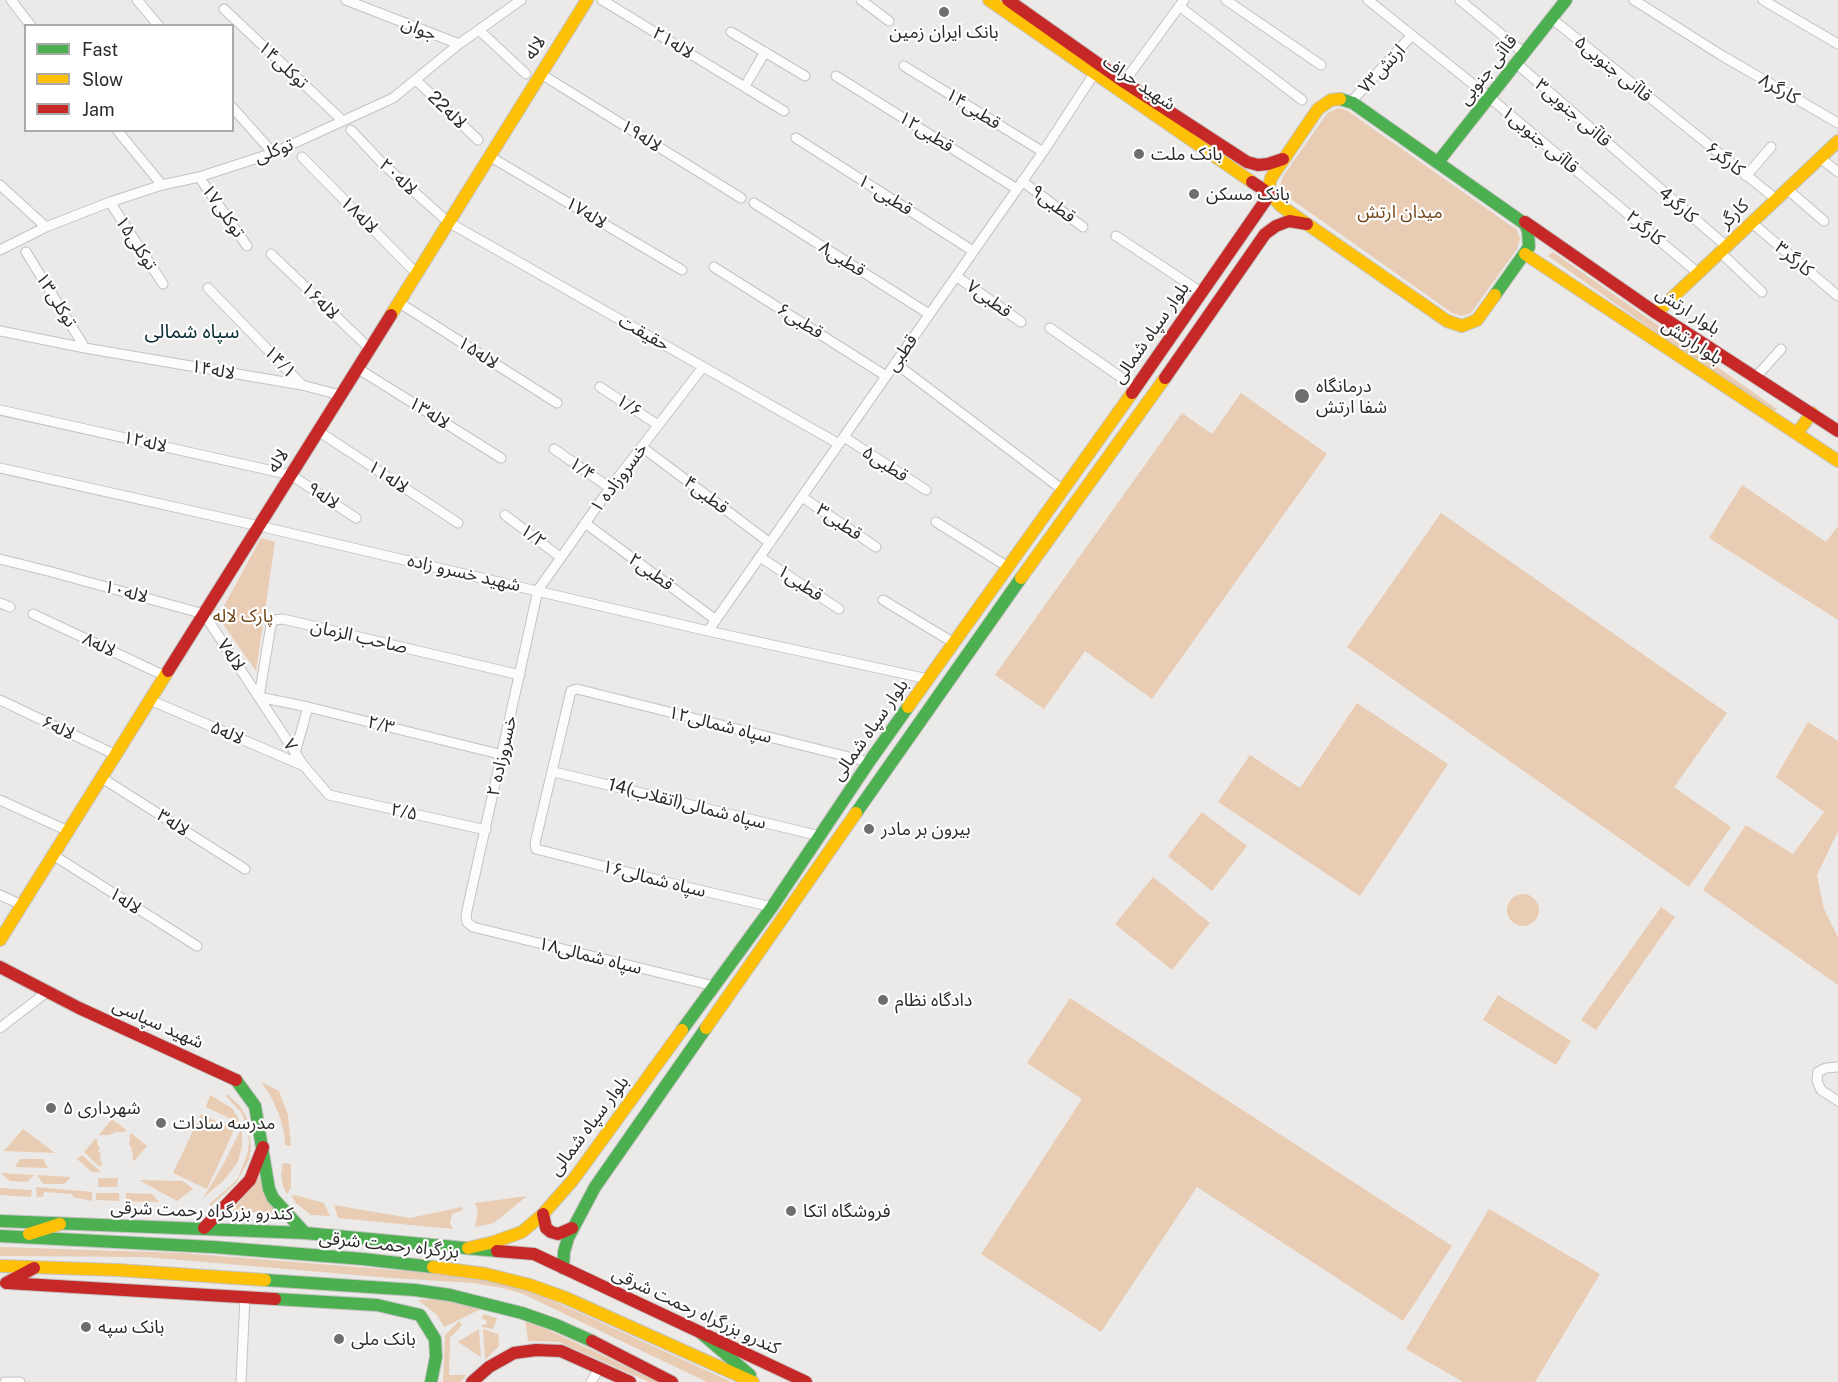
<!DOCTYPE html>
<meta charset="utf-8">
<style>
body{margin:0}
#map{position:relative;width:1838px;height:1382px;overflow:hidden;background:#eceae8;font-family:"Public Sans",sans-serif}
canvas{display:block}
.legend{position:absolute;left:24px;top:24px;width:210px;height:108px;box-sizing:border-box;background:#fff;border:2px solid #abaaaa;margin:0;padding:8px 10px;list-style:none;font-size:18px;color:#2c2b2a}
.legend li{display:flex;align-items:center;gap:12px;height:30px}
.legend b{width:30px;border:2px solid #abaaaa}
</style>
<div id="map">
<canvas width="1838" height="1382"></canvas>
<ul class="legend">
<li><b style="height:8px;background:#4caf50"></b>Fast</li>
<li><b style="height:8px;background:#ffc107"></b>Slow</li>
<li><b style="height:8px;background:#c62828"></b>Jam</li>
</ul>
</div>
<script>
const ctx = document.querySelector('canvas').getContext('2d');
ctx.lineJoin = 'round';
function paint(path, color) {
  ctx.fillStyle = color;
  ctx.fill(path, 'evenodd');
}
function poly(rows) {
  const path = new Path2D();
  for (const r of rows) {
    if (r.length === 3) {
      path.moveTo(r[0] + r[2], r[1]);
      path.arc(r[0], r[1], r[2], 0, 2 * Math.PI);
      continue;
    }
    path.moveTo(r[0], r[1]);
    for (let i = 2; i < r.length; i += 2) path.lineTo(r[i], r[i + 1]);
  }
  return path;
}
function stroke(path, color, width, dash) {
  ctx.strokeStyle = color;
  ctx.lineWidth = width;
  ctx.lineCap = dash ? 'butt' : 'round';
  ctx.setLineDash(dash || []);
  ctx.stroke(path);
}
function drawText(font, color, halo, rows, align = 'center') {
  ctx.font = font + ' "Public Sans","Noto Sans Arabic",sans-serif';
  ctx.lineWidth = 4.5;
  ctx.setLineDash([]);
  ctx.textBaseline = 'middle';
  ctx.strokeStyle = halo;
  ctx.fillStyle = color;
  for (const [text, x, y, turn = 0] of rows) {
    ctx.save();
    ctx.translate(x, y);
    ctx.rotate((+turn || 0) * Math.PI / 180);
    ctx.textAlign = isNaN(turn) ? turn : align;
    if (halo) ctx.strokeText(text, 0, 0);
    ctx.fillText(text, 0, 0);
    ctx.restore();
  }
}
paint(poly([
 [1339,108,1348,111,1517,230,1520,239,1517,249,1471,313,1462,316,1452,313,1284,194,1280,185,1283,176,1326,115,1329,112],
 [1553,252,1662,328,1777,409,1774,411,1677,347,1548,256],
 [1241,393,1327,454,1152,699,1085,651,1044,709,995,675,1182,413,1212,434],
 [1742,485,1826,542,1838,526,1838,620,1709,538],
 [1441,513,1727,713,1674,787,1731,827,1689,887,1347,647],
 [261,538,275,542,256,671,218,617],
 [1357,703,1448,764,1360,896,1218,802,1250,755,1300,788],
 [1808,722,1838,741,1838,831,1817,875,1824,909,1838,937,1838,985,1703,890,1746,825,1793,854,1824,812,1776,777],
 [1202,812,1247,846,1212,891,1168,856],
 [1153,877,1210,923,1172,970,1115,924],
 [1523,910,16],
 [1661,907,1675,917,1596,1030,1581,1020],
 [1498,995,1571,1041,1556,1065,1483,1020],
 [1070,998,1452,1246,1403,1321,1197,1187,1101,1332,981,1254,1082,1099,1027,1063],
 [261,1082,279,1091,288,1115,291,1146,285,1145,284,1132,279,1114,271,1097],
 [227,1094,240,1106,247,1118,251,1147,249,1160,236,1183,211,1206,209,1204,225,1191,238,1178,248,1152,249,1141,246,1123,241,1112,226,1096],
 [210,1095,232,1108,238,1118,239,1123,206,1107],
 [201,1114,234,1130,207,1189,173,1173],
 [112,1119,126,1130,125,1132,116,1132,109,1135,99,1135],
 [242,1127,242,1146,238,1162,224,1180,203,1198,223,1165],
 [23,1129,55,1153,4,1151],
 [131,1133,147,1146,134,1161,132,1159,134,1157,132,1156,133,1153,131,1151,132,1149,129,1144,130,1138,129,1136],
 [95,1139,98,1140,97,1143,100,1149,98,1151,101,1153,100,1159,102,1164,100,1167,84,1152],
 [82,1155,101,1172,92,1172,77,1159],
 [20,1159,43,1159,48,1168,15,1167],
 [283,1163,291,1164,291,1188,287,1194,283,1186,281,1174],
 [1,1173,34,1175,27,1182,10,1181],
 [37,1175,71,1177,64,1184,43,1184],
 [260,1176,278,1213,232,1211],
 [98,1178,118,1178,117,1187,98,1187],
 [139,1180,183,1181,193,1189,177,1201],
 [36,1187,92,1192,92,1201,73,1197,72,1194,44,1192,43,1197,37,1197],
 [0,1188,32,1190,31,1197,0,1195],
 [96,1193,119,1193,119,1201,96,1200],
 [126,1193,152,1194,159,1202,126,1201],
 [295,1195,324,1203,330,1216,311,1215,296,1203,291,1196],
 [527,1196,494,1223,475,1227,478,1210,475,1203],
 [334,1205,410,1218,462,1207,463,1210,452,1214,450,1223,453,1229,338,1218],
 [1489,1209,1600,1274,1535,1382,1463,1382,1406,1349],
 [0,1247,182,1253,470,1276,534,1292,732,1382,707,1382,523,1294,503,1288,473,1283,391,1278,146,1257,0,1256],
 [437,1299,481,1309,444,1327,437,1315,418,1300],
 [483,1314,497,1318,493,1329,482,1327,482,1325,487,1324,486,1320,482,1319],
 [525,1319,660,1382,649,1382,559,1342,528,1341],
 [459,1321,462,1325,450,1338,449,1375,466,1375,461,1382,443,1382,445,1335],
 [479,1329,481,1357,458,1342],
 [483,1329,498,1334,499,1346,485,1360]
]), '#e8ccb3');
const street = poly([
 [11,0,31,26],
 [137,0,159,26],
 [346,0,459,44],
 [602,0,784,111],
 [861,0,889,21],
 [1226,0,1321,65],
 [1368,0,1489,97,1698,273],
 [1460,0,1524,53],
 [1634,0,1721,55,1838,123],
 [1763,0,1838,44],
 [1179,6,1302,100],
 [224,9,343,121],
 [1551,18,1776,199],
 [479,30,526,74],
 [731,32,805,76],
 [1516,63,1726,246],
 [904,66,1043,152],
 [541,74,741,198],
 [836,76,1017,189],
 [416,80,478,140],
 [1124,82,1184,0],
 [745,86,765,52],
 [1351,102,1412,35],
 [232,107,273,153],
 [117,130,162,185],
 [351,130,384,165,448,222,839,444],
 [796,138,973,251],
 [489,156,682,270],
 [302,157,416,273],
 [1820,158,1838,172],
 [1746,176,1771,147],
 [199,177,247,246],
 [1022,181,1083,227],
 [0,185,46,227],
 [1787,189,1824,221],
 [110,202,163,284],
 [754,203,929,314],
 [1751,222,1838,296],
 [1116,236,1201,292],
 [0,250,46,227,110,202,162,185,199,177,273,153,393,98,459,44,521,0],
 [26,252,85,348],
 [1720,252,1762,292],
 [271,254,369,348],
 [714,267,886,376],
 [956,276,1021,322],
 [208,288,302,385],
 [398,302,557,403],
 [1050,328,1135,387],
 [0,331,85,348,302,385,340,395],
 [895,363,1063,490],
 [703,367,610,488,538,590,466,915,467,922,473,927,714,986],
 [357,368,501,458],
 [1756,377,1781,349],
 [600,387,658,425],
 [0,410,291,475,356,518],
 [318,431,458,523],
 [844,437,926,490],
 [642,447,770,543],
 [554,449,610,488],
 [0,468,259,526,708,631,928,679],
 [802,497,876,547],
 [505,515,560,557],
 [936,522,1008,567],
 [585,523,716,620],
 [760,557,839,609],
 [0,559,48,571,204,614,304,766,329,795,486,830],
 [883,600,954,643],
 [0,603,10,607],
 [33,614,165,676],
 [708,631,1043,152,1094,74],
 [259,697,271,625,274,620,283,619,520,675],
 [259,697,308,707,503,755],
 [0,700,116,755],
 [150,700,304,766],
 [295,753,308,707],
 [554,772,820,836],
 [102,778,245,869],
 [0,800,68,831],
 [53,855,197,946],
 [0,895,22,905],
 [772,907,678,885,536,849,535,843,571,691,577,689,869,762],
 [0,1028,47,992],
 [1838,1067,1826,1068,1818,1072,1817,1081,1821,1090,1838,1101],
 [5,1382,20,1382],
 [241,1382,245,1297],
 [591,1382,600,1367]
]);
const fast = poly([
 [1340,99,1353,103,1525,224,1528,231,1529,247,1495,295],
 [1438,162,1566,0],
 [856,813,1021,578],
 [682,1030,772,907,869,762,908,707],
 [236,1080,255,1106,269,1189,273,1198,305,1233],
 [0,1221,305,1233,497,1251],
 [0,1236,213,1247,363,1259,433,1267],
 [563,1268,564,1252,568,1238,595,1187,706,1028],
 [265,1280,415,1290,450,1295,522,1313,556,1325,592,1341],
 [275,1299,377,1305,420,1315,435,1339,436,1357,431,1382],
 [702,1334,750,1375]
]);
const slow = poly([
 [989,0,1252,182],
 [1340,99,1331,100,1318,109,1271,178,1269,186,1270,194,1281,206,1447,321,1462,326,1477,320,1495,295],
 [1525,254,1838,461],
 [1656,313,1838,141],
 [391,315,587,0],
 [1797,433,1812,413],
 [1021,578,1165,378],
 [908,707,1132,393],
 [0,940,168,671],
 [706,1028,856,813],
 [29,1234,60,1224],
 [468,1248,494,1242,522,1232,543,1214,573,1180,682,1030],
 [0,1266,117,1270,265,1280],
 [433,1267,486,1274,530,1285,566,1298,753,1382]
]);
const jam = poly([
 [1008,0,1124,82,1247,162,1258,165,1268,164,1283,159],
 [1525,222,1656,313,1838,431],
 [1165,378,1265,234,1276,226,1289,221,1307,224],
 [1132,393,1270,194,1252,182],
 [168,671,391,315],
 [0,967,79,1008,236,1080],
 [543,1214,546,1228,551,1232,558,1234,572,1228],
 [204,1228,250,1180,263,1147],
 [497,1251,534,1254,806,1382],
 [6,1283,34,1268],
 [7,1283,275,1299],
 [592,1341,672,1382],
 [472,1382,489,1367,514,1353,536,1350,561,1351,630,1382]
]);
stroke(street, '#c4c3c2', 11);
stroke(fast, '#c4c3c2', 14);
stroke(slow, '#c4c3c2', 14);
stroke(jam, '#c4c3c2', 14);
stroke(street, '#fcfcfc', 9);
stroke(fast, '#4caf50', 12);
stroke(slow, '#ffc107', 12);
stroke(jam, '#c62828', 12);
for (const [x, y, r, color] of [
 [944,12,6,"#6f6e6c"],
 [1139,154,6,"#6f6e6c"],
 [1194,194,6,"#6f6e6c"],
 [1302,396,8,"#6f6e6c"],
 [869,829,6,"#6f6e6c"],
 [883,1000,6,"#6f6e6c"],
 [51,1108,6,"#6f6e6c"],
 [161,1123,6,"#6f6e6c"],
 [791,1211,6,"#6f6e6c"],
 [86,1327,6,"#6f6e6c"],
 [339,1339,6,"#6f6e6c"]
]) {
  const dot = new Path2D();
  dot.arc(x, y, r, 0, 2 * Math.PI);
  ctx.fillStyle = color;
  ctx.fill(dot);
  stroke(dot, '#fff', 2);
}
drawText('18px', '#2c2b2a', '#fff', [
 ["جوان",419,29,22],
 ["لاله۲۱",673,43,31],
 ["لاله",535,48,-58],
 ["توکلی۱۴",283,65,43],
 ["ارتش۷۳",1382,69,-47],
 ["قاآنی جنوبی۵",1613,69,39],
 ["قاآنی جنوبی",1488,70,-52],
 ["شهید حراف",1139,83,34],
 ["کارگر۸",1779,89,30],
 ["قطبی۱۴",973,109,32],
 ["22لاله",447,110,44],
 ["قاآنی جنوبی۳",1573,113,41],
 ["قطبی۱۲",926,132,32],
 ["لاله۱۹",641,136,32],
 ["قاآنی جنوبی۱",1540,140,40],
 ["توکلی",274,151,-21],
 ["کارگر۶",1725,159,38],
 ["لاله۲۰",398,177,43],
 ["قطبی۱۰",885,195,32],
 ["قطبی۹",1053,204,37],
 ["4کارگر",1678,205,41],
 ["توکلی۱۷",223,211,55],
 ["لاله۱۷",586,213,31],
 ["کارگر",1734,214,-44],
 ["لاله۱۸",359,215,45],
 ["کارگر۲",1645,228,40],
 ["توکلی۱۵",136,243,57],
 ["قطبی۸",842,259,32],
 ["کارگر۳",1794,259,40],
 ["قطبی۷",989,299,36],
 ["توکلی۱۳",56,300,58],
 ["لاله۱۶",320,301,44],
 ["بلوار ارتش",1688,311,33],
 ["قطبی۶",800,321,32],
 ["حقیقت",644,333,29],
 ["بلوار سپاه شمالی",1151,333,-55],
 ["بلوارارتش",1692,342,33],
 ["لاله۱۵",478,353,33],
 ["قطبی",902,353,-55],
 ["۱۴/۱",280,362,46],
 ["لاله۱۴",213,370,10],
 ["۱/۶",629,406,34],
 ["لاله۱۳",429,413,32],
 ["لاله۱۲",145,442,13],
 ["لاله",278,461,-58],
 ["قطبی۵",885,464,33],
 ["۱/۴",582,469,35],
 ["لاله۱۱",388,477,34],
 ["خسروزاده ۱",619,478,-53],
 ["قطبی۴",706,495,37],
 ["لاله۹",323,496,33],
 ["قطبی۳",839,522,34],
 ["۱/۲",533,536,37],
 ["قطبی۲",651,572,36],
 ["شهید خسرو زاده",464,573,13],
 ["قطبی۱",800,583,34],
 ["لاله۱۰",126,592,15],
 ["صاحب الزمان",359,637,13],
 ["لاله۸",99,645,25],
 ["لاله۷",231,655,56],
 ["۲/۳",381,725,14],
 ["سپاه شمالی۱۲",720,725,14],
 ["۶لاله",58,728,25],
 ["بلوار سپاه شمالی",870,730,-55],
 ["لاله۵",227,733,23],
 ["۷",290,745,57],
 ["خسروزاده ۲",502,756,-77],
 ["14سپاه شمالی(اتقلاب)",687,804,14],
 ["۲/۵",404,812,12],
 ["۳لاله",173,823,33],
 ["سپاه شمالی۱۶",654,879,14],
 ["۱لاله",125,901,33],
 ["سپاه شمالی۱۸",590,956,14],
 ["شهید سپاسی",158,1024,24],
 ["بلوار سپاه شمالی",589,1126,-53],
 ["کندرو بزرگراه رحمت شرقی",202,1211,2],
 ["بزرگراه رحمت شرقی",389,1245,6],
 ["کندرو بزرگراه رحمت شرقی",696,1311,25]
]);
drawText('18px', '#2c2b2a', '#fff', [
 ["بانک ایران زمین",944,32,"center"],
 ["بانک ملت",1151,154],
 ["بانک مسکن",1206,194],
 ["درمانگاه",1316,386],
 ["شفا ارتش",1316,407],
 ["بیرون بر مادر",881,829],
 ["دادگاه نظام",895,1000],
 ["شهرداری ۵",63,1108],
 ["مدرسه سادات",173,1123],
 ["فروشگاه اتکا",803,1211],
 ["بانک سپه",98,1327],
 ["بانک ملی",351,1339]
], 'left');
drawText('18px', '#714518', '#fff', [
 ["میدان ارتش",1400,212],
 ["پارک لاله",243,616]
]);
drawText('20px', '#0d2f35', '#fff', [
 ["سپاه شمالی",192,332]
]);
</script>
